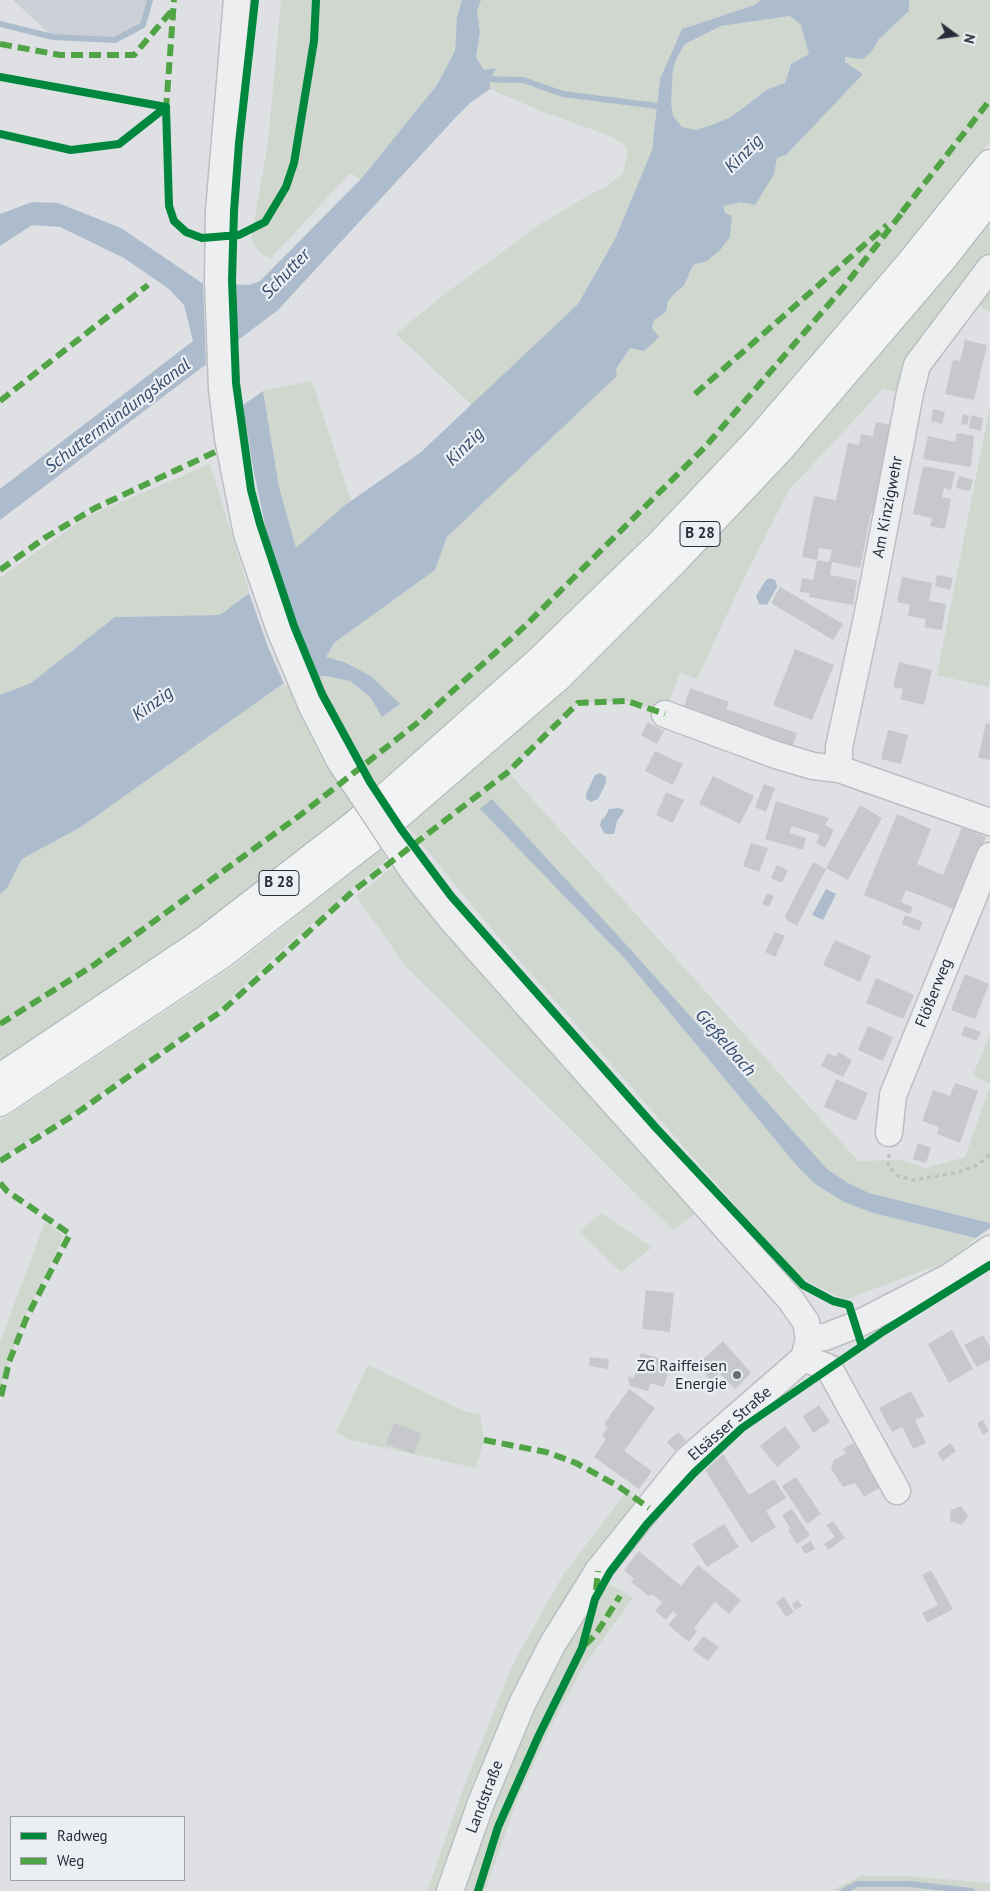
<!DOCTYPE html>
<meta charset="utf-8">
<style>
body{margin:0}
#map{position:relative;width:990px;height:1891px;overflow:hidden;background:#dee0e3;font-family:"PT Sans",sans-serif}
canvas{display:block}
.legend{position:absolute;left:10px;top:1816px;width:175px;height:65px;box-sizing:border-box;background:#ebeef3;border:1px solid #9da1a9;margin:0;padding:6px 9px;list-style:none;font-size:15px;color:#272e3a}
.legend li{display:flex;align-items:center;gap:10px;height:25px}
.legend b{width:25px;border:1px solid #9da1a9}
.north{position:absolute;left:930px;top:10px;width:50px;height:50px;-webkit-text-stroke:4px #ebeef3;paint-order:stroke;rotate:104deg;font-size:14px;font-weight:700;line-height:20px;text-align:center;color:#272e3a}
.north::after{content:'';display:block;margin:auto;width:18px;height:22px;background:#272e3a;clip-path:polygon(50% 0,100% 100%,50% 72%,0 100%)}
</style>
<div id="map">
<canvas width="990" height="1891"></canvas>
<ul class="legend">
<li><b style="height:6px;background:#00873e"></b>Radweg</li>
<li><b style="height:6px;background:#51a445"></b>Weg</li>
</ul>
<div class="north">N</div>
</div>
<script>
const ctx = document.querySelector('canvas').getContext('2d');
ctx.lineJoin = 'round';
function paint(path, color) {
  ctx.fillStyle = color;
  ctx.fill(path, 'evenodd');
}
function poly(rows) {
  const path = new Path2D();
  for (const r of rows) {
    path.moveTo(r[0], r[1]);
    for (let i = 2; i < r.length; i += 2) path.lineTo(r[i], r[i + 1]);
  }
  return path;
}
function stroke(path, color, width, dash) {
  ctx.strokeStyle = color;
  ctx.lineWidth = width;
  ctx.lineCap = dash ? 'butt' : 'round';
  ctx.setLineDash(dash || []);
  ctx.stroke(path);
}
function drawText(font, color, halo, rows, align = 'center') {
  ctx.font = font + ' "PT Sans",sans-serif';
  ctx.lineWidth = 4.5;
  ctx.setLineDash([]);
  ctx.textBaseline = 'middle';
  ctx.strokeStyle = halo;
  ctx.fillStyle = color;
  for (const [text, x, y, turn = 0] of rows) {
    ctx.save();
    ctx.translate(x, y);
    ctx.rotate((+turn || 0) * Math.PI / 180);
    ctx.textAlign = isNaN(turn) ? turn : align;
    if (halo) ctx.strokeText(text, 0, 0);
    ctx.fillText(text, 0, 0);
    ctx.restore();
  }
}
paint(poly([
 [13,0,150,0,143,25,115,40,53,37]
]), '#ccd0d6');
paint(poly([
 [281,0,462,0,457,17,455,51,437,85,361,179,350,173,270,259,261,253,251,240,268,143],
 [481,0,761,0,754,5,682,29,660,79,652,150,615,239,578,304,472,405,396,334,442,296,542,223,589,195,606,187,623,173,627,156,626,146,610,136,541,111,490,89,490,79,495,68,484,70,476,57,480,33,476,11],
 [909,0,990,0,990,141,904,254,754,426,649,539,522,659,349,813,195,931,0,1062,0,894,7,888,22,859,81,827,291,678,326,676,350,681,371,698,382,717,371,676,344,662,325,657,334,643,435,570,447,537,617,376,615,369,630,348,659,337,652,328,654,320,666,312,668,301,677,291,684,286,693,265,707,261,725,213,723,206,741,202,774,174,777,158,863,74,845,62,845,57,862,59,870,54,879,39,909,11],
 [790,16,801,25,809,54,790,64,785,83,768,89,731,117,709,126,696,130,682,127,673,116,671,102,673,70,676,59,685,44,721,26],
 [990,219,990,312,968,298,910,393,883,389,789,490,743,580,697,679,680,672,665,714,627,701,578,703,508,772,858,1161,900,1160,926,1168,965,1157,990,1086,990,1223,869,1193,848,1183,827,1169,632,951,480,809,626,960,797,1166,815,1184,844,1202,873,1213,976,1238,949,1261,844,1300,800,1277,790,1267,491,928,407,826,546,703,705,549,852,388,933,292],
 [312,381,351,501,296,548,279,487,263,391],
 [990,406,990,682,988,687,937,675],
 [210,464,249,592,220,615,115,617,31,683,0,695,0,578,86,517],
 [380,849,387,859,280,951,221,1007,74,1113,0,1157,0,1121,234,966],
 [393,867,437,925,696,1213,673,1230,407,968,356,896],
 [990,1035,990,1084,973,1075],
 [601,1213,652,1247,621,1272,579,1232],
 [45,1222,64,1236,24,1318,0,1390,0,1342],
 [368,1365,464,1411,480,1415,484,1440,476,1468,350,1440,336,1432],
 [626,1492,641,1502,566,1596,544,1632,470,1790,437,1891,427,1891,464,1787,513,1664,563,1575],
 [610,1584,633,1598,585,1664,553,1722,517,1800,485,1891,459,1891,520,1738,582,1616],
 [861,1876,907,1876,990,1883,990,1891,830,1891]
]), '#cfd7ce');
paint(poly([
 [462,0,481,0,477,11,480,33,476,57,484,70,496,68,490,79,490,89,470,103,457,116,278,310,0,520,0,489,193,341,184,305,169,289,124,258,60,227,32,225,0,246,0,214,32,202,58,203,121,228,202,283,249,285,260,281,361,179,437,85,455,51,457,17],
 [761,0,909,0,909,11,879,39,870,54,862,59,845,57,845,62,863,74,786,155,777,158,774,174,755,205,741,202,723,206,725,213,732,216,730,237,720,250,707,261,693,265,684,286,677,291,668,301,666,312,654,320,652,328,659,337,644,351,630,348,616,369,617,376,447,537,435,570,334,643,326,657,344,662,371,676,400,704,382,717,371,698,350,681,326,676,291,678,81,827,22,859,7,888,0,894,0,695,31,683,115,617,220,615,278,571,265,527,254,474,243,405,263,391,279,487,296,548,345,505,420,453,578,304,615,239,652,150,660,79,682,29,754,5],
 [790,16,801,25,809,54,791,64,785,83,768,89,731,117,709,126,696,130,682,127,673,116,671,102,673,70,676,59,685,44,721,26],
 [771,578,776,581,777,587,767,605,759,604,756,596,766,580],
 [600,773,606,777,606,783,598,799,591,802,586,799,586,794,595,775],
 [492,799,632,951,827,1169,848,1183,869,1193,990,1223,990,1228,976,1238,873,1213,844,1202,815,1184,797,1166,626,960,480,809],
 [619,808,624,810,623,813,617,821,614,834,605,834,600,826,601,820,605,817,609,809],
 [826,889,836,894,823,920,812,915]
]), '#adbccd');
paint(poly([
 [203,281,236,282,237,343,206,366],
 [243,403,247,441,270,548,283,590,317,679,292,681,285,686,268,647,248,590,275,570,263,528,251,475,241,406]
]), '#dee0e3');
stroke(poly([
 [0,24,53,37,115,40,143,25,150,0],
 [482,79,523,80,563,94,657,106],
 [844,1891,857,1884,909,1884,972,1891]
]), '#adbccd', 6);
paint(poly([
 [965,340,987,345,974,400,945,394,953,360,960,361],
 [933,409,945,412,942,424,931,421],
 [963,414,969,416,967,425,961,424],
 [971,415,983,418,981,431,969,428],
 [876,422,895,426,878,514,871,513,860,568,832,562,830,575,857,580,853,605,809,597,810,593,800,592,802,578,813,580,817,560,829,562,832,550,819,548,817,560,802,557,814,496,836,500,848,443,859,445,861,434,873,436],
 [957,433,974,436,971,467,923,459,928,436,955,442],
 [923,466,955,472,951,490,944,488,942,497,951,499,945,529,930,526,932,518,913,514],
 [959,476,973,480,970,491,956,488],
 [937,575,953,578,950,590,935,586],
 [902,577,932,583,929,601,946,604,942,630,924,627,926,619,908,616,910,605,897,602],
 [780,587,843,624,833,640,771,603],
 [795,649,834,665,812,720,773,705],
 [899,662,932,670,924,705,900,699,903,689,893,687],
 [690,688,729,702,726,709,797,733,792,748,768,741,769,738,682,713],
 [648,722,664,731,657,744,641,735],
 [986,723,990,724,990,760,978,758],
 [888,730,908,735,901,764,881,759],
 [655,751,683,764,673,785,645,771],
 [713,776,754,796,740,824,699,804],
 [764,784,775,788,766,812,755,807],
 [666,792,684,800,673,823,656,815],
 [776,801,829,818,825,825,834,830,825,848,816,843,820,835,792,826,789,833,806,838,803,850,765,839],
 [860,805,882,818,848,880,826,868],
 [897,814,931,829,917,864,943,875,962,827,986,837,956,910,906,890,901,902,913,907,910,914,864,895],
 [751,843,768,848,759,872,743,866],
 [813,862,826,869,797,926,786,920,787,918,785,916],
 [777,865,788,870,782,883,771,878],
 [767,893,774,896,769,907,762,904],
 [905,915,923,922,919,931,902,924],
 [775,932,785,936,775,957,765,952],
 [835,940,871,956,860,982,823,965],
 [965,974,989,984,975,1019,951,1010],
 [876,978,914,995,903,1019,866,1003],
 [868,1026,893,1037,883,1061,858,1050],
 [965,1026,981,1032,977,1041,961,1035],
 [838,1052,852,1060,843,1077,821,1066,828,1053,836,1057],
 [836,1079,868,1093,856,1121,824,1107],
 [955,1083,978,1091,960,1143,937,1134,939,1127,922,1121,933,1090,950,1096],
 [918,1143,931,1148,926,1163,913,1159],
 [646,1290,674,1293,670,1332,642,1329],
 [952,1330,973,1369,949,1383,928,1344],
 [983,1335,990,1347,990,1360,977,1367,964,1345],
 [723,1341,751,1373,735,1389,719,1373,711,1380,697,1365],
 [641,1353,671,1362,664,1387,651,1383,648,1391,630,1386,628,1376,634,1378],
 [590,1357,609,1359,608,1369,589,1366],
 [629,1389,655,1408,624,1451,652,1471,639,1489,594,1457,606,1439,602,1436,608,1427,604,1424],
 [911,1391,924,1416,915,1420,926,1443,913,1449,902,1427,892,1432,879,1408],
 [819,1405,830,1422,813,1433,803,1416],
 [983,1420,989,1431,983,1435,977,1423],
 [394,1423,421,1433,414,1454,386,1444],
 [785,1426,801,1447,777,1467,760,1446],
 [678,1432,686,1440,675,1451,667,1442],
 [853,1443,856,1449,860,1446,884,1485,864,1497,855,1483,843,1487,831,1469,834,1460,846,1453,843,1449],
 [950,1443,956,1451,943,1461,937,1453],
 [723,1454,749,1495,774,1479,786,1498,766,1511,776,1527,751,1543,705,1470],
 [796,1477,821,1514,807,1524,782,1486],
 [961,1506,968,1516,962,1525,950,1521,951,1510],
 [792,1509,810,1535,797,1544,788,1530,790,1528,782,1515],
 [833,1521,845,1538,828,1550,824,1544,835,1537,826,1525],
 [724,1524,739,1547,707,1567,692,1544],
 [811,1541,815,1549,805,1554,801,1547],
 [639,1551,681,1586,698,1565,741,1600,729,1614,715,1602,694,1628,697,1631,689,1642,668,1625,677,1615,673,1611,666,1620,655,1611,662,1602,652,1594,649,1596,631,1582,634,1579,624,1570],
 [931,1570,953,1609,927,1623,922,1613,938,1605,922,1575],
 [784,1597,794,1612,786,1617,776,1602],
 [798,1600,802,1606,795,1610,792,1604],
 [703,1636,719,1647,708,1661,693,1650]
]), '#c6c8cb');
const minor = poly([
 [219,211,237,0],
 [990,268,917,365,910,393,868,613,839,747,839,769,990,822],
 [665,714,776,755,813,766,839,769],
 [415,874,451,919,599,1086,790,1299,806,1322,809,1339,804,1358,687,1460,598,1571,552,1645,522,1704,481,1803,450,1891],
 [889,1133,893,1095,990,856],
 [809,1339,825,1337,856,1325,951,1276,990,1249],
 [804,1358,829,1368,897,1491]
]);
const highway = poly([
 [0,1078,204,941,357,823,537,663,661,543,760,438,912,261,990,164],
 [0,1102,222,954,374,836,557,678,677,558,779,450,944,257,990,198]
]);
stroke(minor, '#bcbec1', 29);
stroke(highway, '#b0b3b8', 30);
stroke(poly([
 [889,1154,888,1166,898,1176,913,1180,956,1173,977,1165,990,1155]
]), '#bcbec2', 3, [4, 4]);
stroke(minor, '#edeef0', 26);
stroke(highway, '#f2f3f4', 28);
const minorBridge = poly([
 [219,211,218,281,222,388,228,438,247,534,280,630,311,704,340,761,415,874]
]);
stroke(minorBridge, '#bcbec1', 29, []);
stroke(minorBridge, '#edeef0', 26);
stroke(poly([
 [0,44,60,55,134,55,174,8],
 [166,110,174,0],
 [902,212,990,100],
 [695,394,887,225],
 [0,401,148,285],
 [0,570,46,537,95,508,215,452],
 [0,1024,94,965,299,816,416,724,525,626,705,447,843,288,905,209],
 [0,1161,74,1115,223,1010,352,892,508,772,578,703,627,701,665,714],
 [0,1183,7,1191,70,1234,26,1319,9,1362,0,1401],
 [484,1440,546,1452,576,1463,618,1486,649,1508],
 [596,1590,598,1571],
 [585,1645,596,1634,620,1596]
]), '#51a445', 6, [12, 6]);
stroke(poly([
 [255,0,239,143,234,211,232,280,236,383,251,490,260,524,294,626,322,694,370,782,401,829,451,896,657,1129,803,1285,833,1301,849,1305,862,1346],
 [0,77,166,107],
 [166,107,169,206,174,221,186,232,202,238,239,235,265,222,286,187,294,163,314,41,316,0],
 [0,134,71,150,119,144,166,107],
 [478,1891,498,1827,539,1735,582,1648,595,1599,610,1572,647,1524,694,1473,742,1428,884,1331,990,1265]
]), '#00873e', 8);
for (const [x, y, r, color] of [
 [737,1375,5,"#676c75"]
]) {
  const dot = new Path2D();
  dot.arc(x, y, r, 0, 2 * Math.PI);
  ctx.fillStyle = color;
  ctx.fill(dot);
  stroke(dot, '#ebeef3', 2);
}
for (const [x, y, w] of [
 [700,534,40],
 [279,883,40]
]) {
  const box = new Path2D();
  box.roundRect(x - w / 2, y - 12.5, w, 25, 4);
  ctx.fillStyle = '#ebeef3';
  ctx.fill(box);
  stroke(box, '#272e3a', 1);
}
drawText('bold 15px', '#272e3a', null, [
 ["B 28",700,534],
 ["B 28",279,883]
]);
drawText('16px', '#272e3a', '#ebeef3', [
 ["Am Kinzigwehr",888,507,-79],
 ["Flößerweg",934,993,-68],
 ["Elsässer Straße",730,1424,-41],
 ["Landstraße",485,1797,-69]
]);
drawText('16px', '#272e3a', '#ebeef3', [
 ["ZG Raiffeisen",727,1366],
 ["Energie",727,1384]
], 'right');
drawText('italic 18px', '#344c6b', '#ebeef3', [
 ["Kinzig",744,154,-45],
 ["Schutter",286,274,-46],
 ["Schuttermündungskanal",118,416,-37],
 ["Kinzig",465,447,-45],
 ["Kinzig",153,704,-36],
 ["Gießelbach",725,1043,49]
]);
</script>
